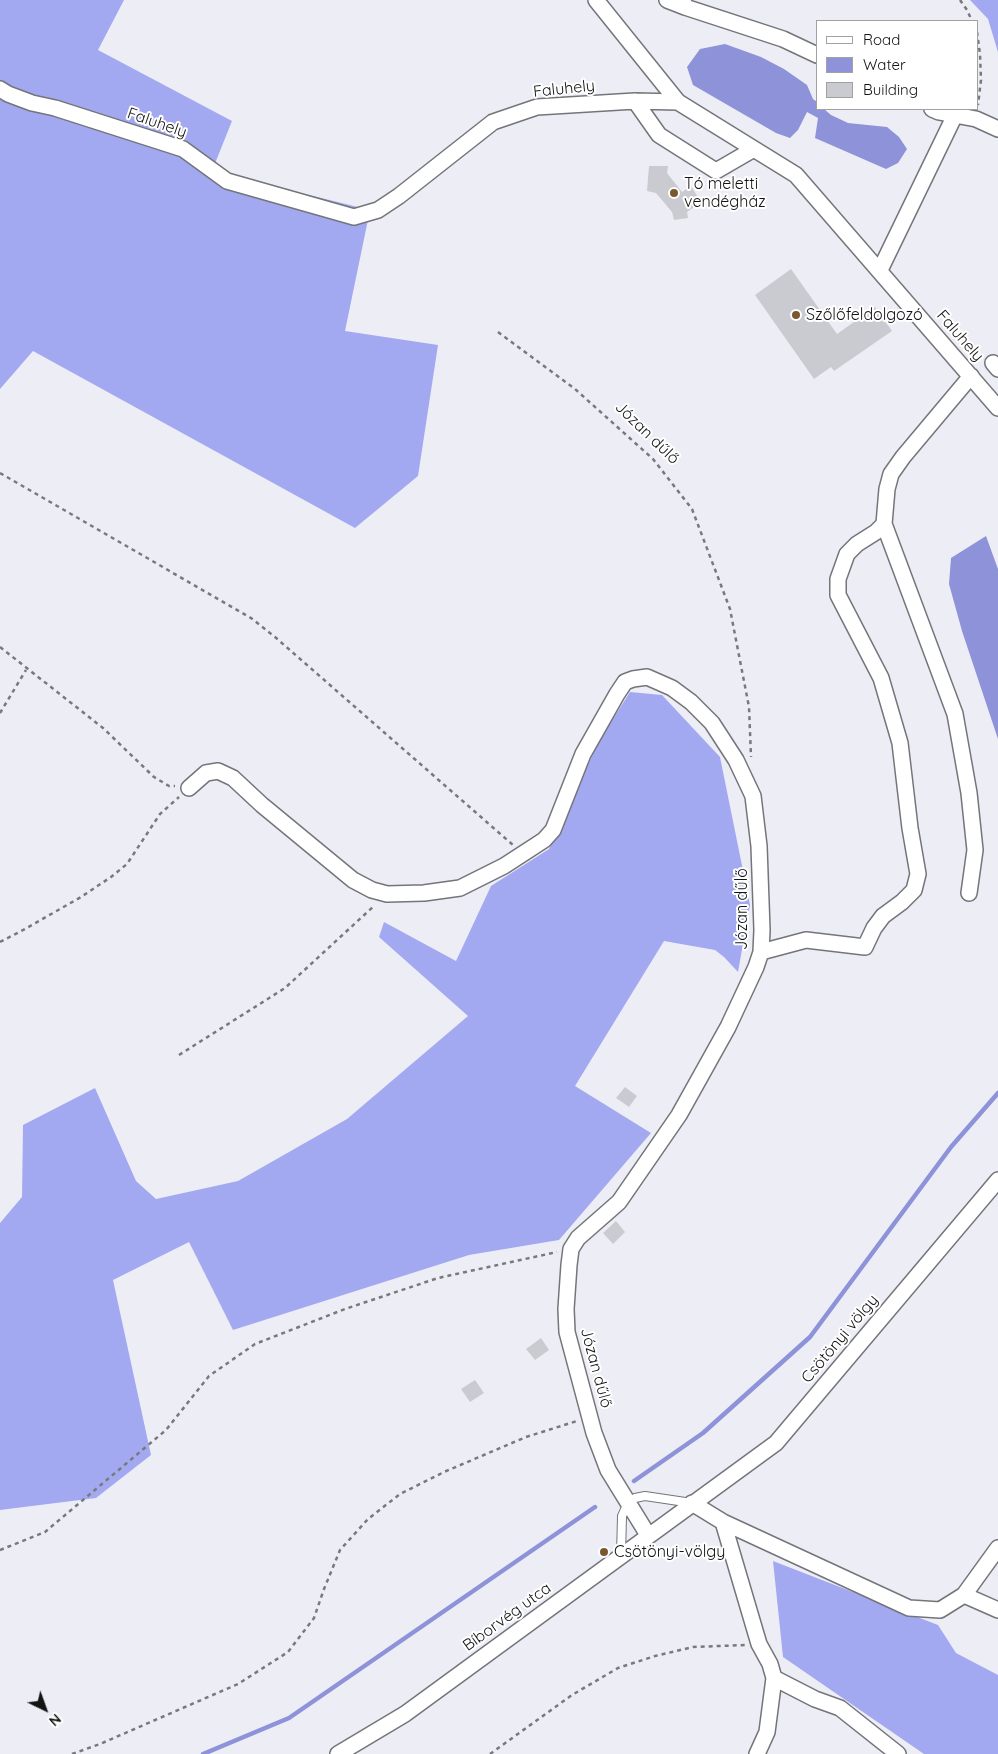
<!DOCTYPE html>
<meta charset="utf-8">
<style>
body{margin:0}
#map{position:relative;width:998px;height:1754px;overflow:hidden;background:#edeef5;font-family:Quicksand,sans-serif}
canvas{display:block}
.legend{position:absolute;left:816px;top:20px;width:162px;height:90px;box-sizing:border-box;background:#fff;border:1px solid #a1a1a2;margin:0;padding:6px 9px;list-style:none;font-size:15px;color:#141416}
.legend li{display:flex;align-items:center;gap:10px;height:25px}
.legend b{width:25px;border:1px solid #a1a1a2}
.north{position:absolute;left:20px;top:1684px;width:50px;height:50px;-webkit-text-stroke:4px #fff;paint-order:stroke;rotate:138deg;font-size:14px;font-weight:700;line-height:20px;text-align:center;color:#141416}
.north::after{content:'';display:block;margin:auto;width:18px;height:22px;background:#141416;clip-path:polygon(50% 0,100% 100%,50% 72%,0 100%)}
</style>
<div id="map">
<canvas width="998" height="1754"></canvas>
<ul class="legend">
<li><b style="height:6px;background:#fff"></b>Road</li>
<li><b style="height:14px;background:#8d92d9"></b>Water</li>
<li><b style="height:14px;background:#cacbd1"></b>Building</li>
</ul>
<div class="north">N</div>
</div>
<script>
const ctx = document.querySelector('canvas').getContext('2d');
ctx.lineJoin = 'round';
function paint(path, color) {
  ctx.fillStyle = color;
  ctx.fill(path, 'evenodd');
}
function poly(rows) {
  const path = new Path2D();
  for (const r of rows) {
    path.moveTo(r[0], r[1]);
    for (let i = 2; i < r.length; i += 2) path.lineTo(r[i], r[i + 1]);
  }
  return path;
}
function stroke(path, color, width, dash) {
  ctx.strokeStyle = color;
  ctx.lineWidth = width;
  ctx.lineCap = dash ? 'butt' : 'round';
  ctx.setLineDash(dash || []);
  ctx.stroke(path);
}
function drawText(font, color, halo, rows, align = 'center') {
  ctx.font = font + ' Quicksand,sans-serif';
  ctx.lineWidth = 4;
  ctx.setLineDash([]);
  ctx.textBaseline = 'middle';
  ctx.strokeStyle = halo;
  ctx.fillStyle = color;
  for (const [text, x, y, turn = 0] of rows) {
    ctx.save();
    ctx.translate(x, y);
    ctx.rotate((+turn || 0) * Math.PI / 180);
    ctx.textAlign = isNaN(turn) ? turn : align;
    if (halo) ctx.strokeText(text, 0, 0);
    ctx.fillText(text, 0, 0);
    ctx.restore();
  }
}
paint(poly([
 [0,0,124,0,98,50,232,121,212,171,370,210,345,331,438,345,418,476,355,528,33,351,0,389],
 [970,0,998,0,998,52,988,19],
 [630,692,662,695,720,757,750,905,738,972,724,957,715,950,664,941,575,1086,651,1133,559,1240,469,1255,233,1330,189,1242,113,1280,151,1455,96,1498,0,1510,0,1223,22,1197,23,1125,95,1088,136,1181,156,1199,238,1181,347,1119,468,1016,379,937,384,922,456,961,491,886,549,849,599,741],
 [773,1561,938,1625,956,1653,998,1675,998,1754,924,1754,783,1657]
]), '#a3a9f1');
paint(poly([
 [725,44,761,57,784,69,807,85,813,99,817,102,817,109,824,109,831,115,848,123,887,127,899,137,907,149,898,163,886,169,815,138,818,118,807,112,798,130,790,138,776,133,693,85,687,67,700,49],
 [986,536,998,569,998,739,962,631,949,584,951,558]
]), '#8d92d9');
stroke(poly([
 [634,1481,703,1433,810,1337,951,1147,998,1093],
 [203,1754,289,1718,595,1507]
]), '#8d92d9', 4.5);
paint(poly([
 [649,166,668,166,667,173,682,192,691,186,701,202,687,212,688,218,674,220,672,212,656,193,647,191],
 [791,269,837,334,875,307,892,331,834,371,831,367,814,379,755,295],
 [625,1087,637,1096,629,1107,616,1098],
 [616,1221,625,1232,613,1244,603,1233],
 [541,1338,549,1350,535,1360,526,1349],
 [475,1380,484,1393,470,1402,461,1389]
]), '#cacbd1');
const lane = poly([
 [621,1555,622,1516,628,1503,635,1498,645,1496,692,1503]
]);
const street = poly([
 [596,0,678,102],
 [667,0,685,7],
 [683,0,685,7,783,39,817,55],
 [0,89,8,94,32,103,55,108,183,149,227,181,354,217,378,210,399,196,493,122,537,107,635,101,678,102,796,175,998,408],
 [635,101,659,135,716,171,754,149],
 [932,109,939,112,976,119,998,129],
 [880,270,955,115],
 [993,363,998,369],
 [189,788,206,773,218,771,233,778,262,805,353,880,372,890,387,894,424,893,460,888,504,866,544,840,553,830,583,754,617,694,625,682,633,679,647,677,672,688,691,702,712,723,736,760,753,796,759,846,762,930,761,952,756,967,728,1027,679,1115,619,1202,578,1238,571,1249,569,1265,566,1309,567,1332,594,1433,608,1470,648,1535],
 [969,893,975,850,969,793,955,714,884,524,887,489,891,474,903,457,971,376],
 [761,952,806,940,865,947,874,928,883,916,902,902,914,890,918,874,910,828,900,743,881,678,838,595,838,579,847,554,857,544,876,532,884,524],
 [692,1503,723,1522,909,1608,940,1610,964,1595,998,1548],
 [723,1522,759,1644,770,1664,774,1678,767,1732,757,1754],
 [964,1595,998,1610],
 [774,1678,815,1699,840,1708,898,1754],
 [338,1754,405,1714,776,1443,998,1180]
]);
stroke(lane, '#74757a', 10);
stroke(street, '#74757a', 18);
stroke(poly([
 [960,0,967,10,972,21],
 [977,32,980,54,981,80,978,105],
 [498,332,575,389,653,459,692,509,730,609,749,707,751,757],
 [0,473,251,618,275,637,513,845],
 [0,647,103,728,154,777,169,786,175,786],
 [0,713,26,670],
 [0,942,25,929,81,897,111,877,127,864,160,814,179,797],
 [179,1055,285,988,375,905],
 [0,1550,45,1532,166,1430,209,1376,255,1344,345,1309,438,1278,557,1252],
 [72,1754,100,1744,238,1684,288,1652,314,1618,324,1589,340,1550,368,1519,400,1494,444,1472,526,1437,577,1421],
 [490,1754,572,1695,618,1668,655,1656,693,1647,745,1645]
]), '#79797d', 2.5, [4, 4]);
stroke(lane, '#fff', 8);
stroke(street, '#fff', 15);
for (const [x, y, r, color] of [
 [674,193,5,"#7a582f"],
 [796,315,5,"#7a582f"],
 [604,1552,5,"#7a582f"]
]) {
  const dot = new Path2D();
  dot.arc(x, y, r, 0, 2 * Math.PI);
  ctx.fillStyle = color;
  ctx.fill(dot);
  stroke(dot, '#fff', 2);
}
drawText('16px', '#141416', '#fff', [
 ["Faluhely",564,89,-6],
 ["Faluhely",157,123,19],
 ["Faluhely",960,336,49],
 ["Józan dűlő",647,433,44],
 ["Józan dűlő",742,909,-90],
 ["Csötönyi völgy",840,1339,-50],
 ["Józan dűlő",596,1368,75],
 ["Bíborvég utca",507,1617,-36]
]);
drawText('16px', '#141416', '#fff', [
 ["Tó meletti",684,184],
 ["vendégház",684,202],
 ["Szőlőfeldolgozó",806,315],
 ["Csötönyi-völgy",614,1552]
], 'left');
</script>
